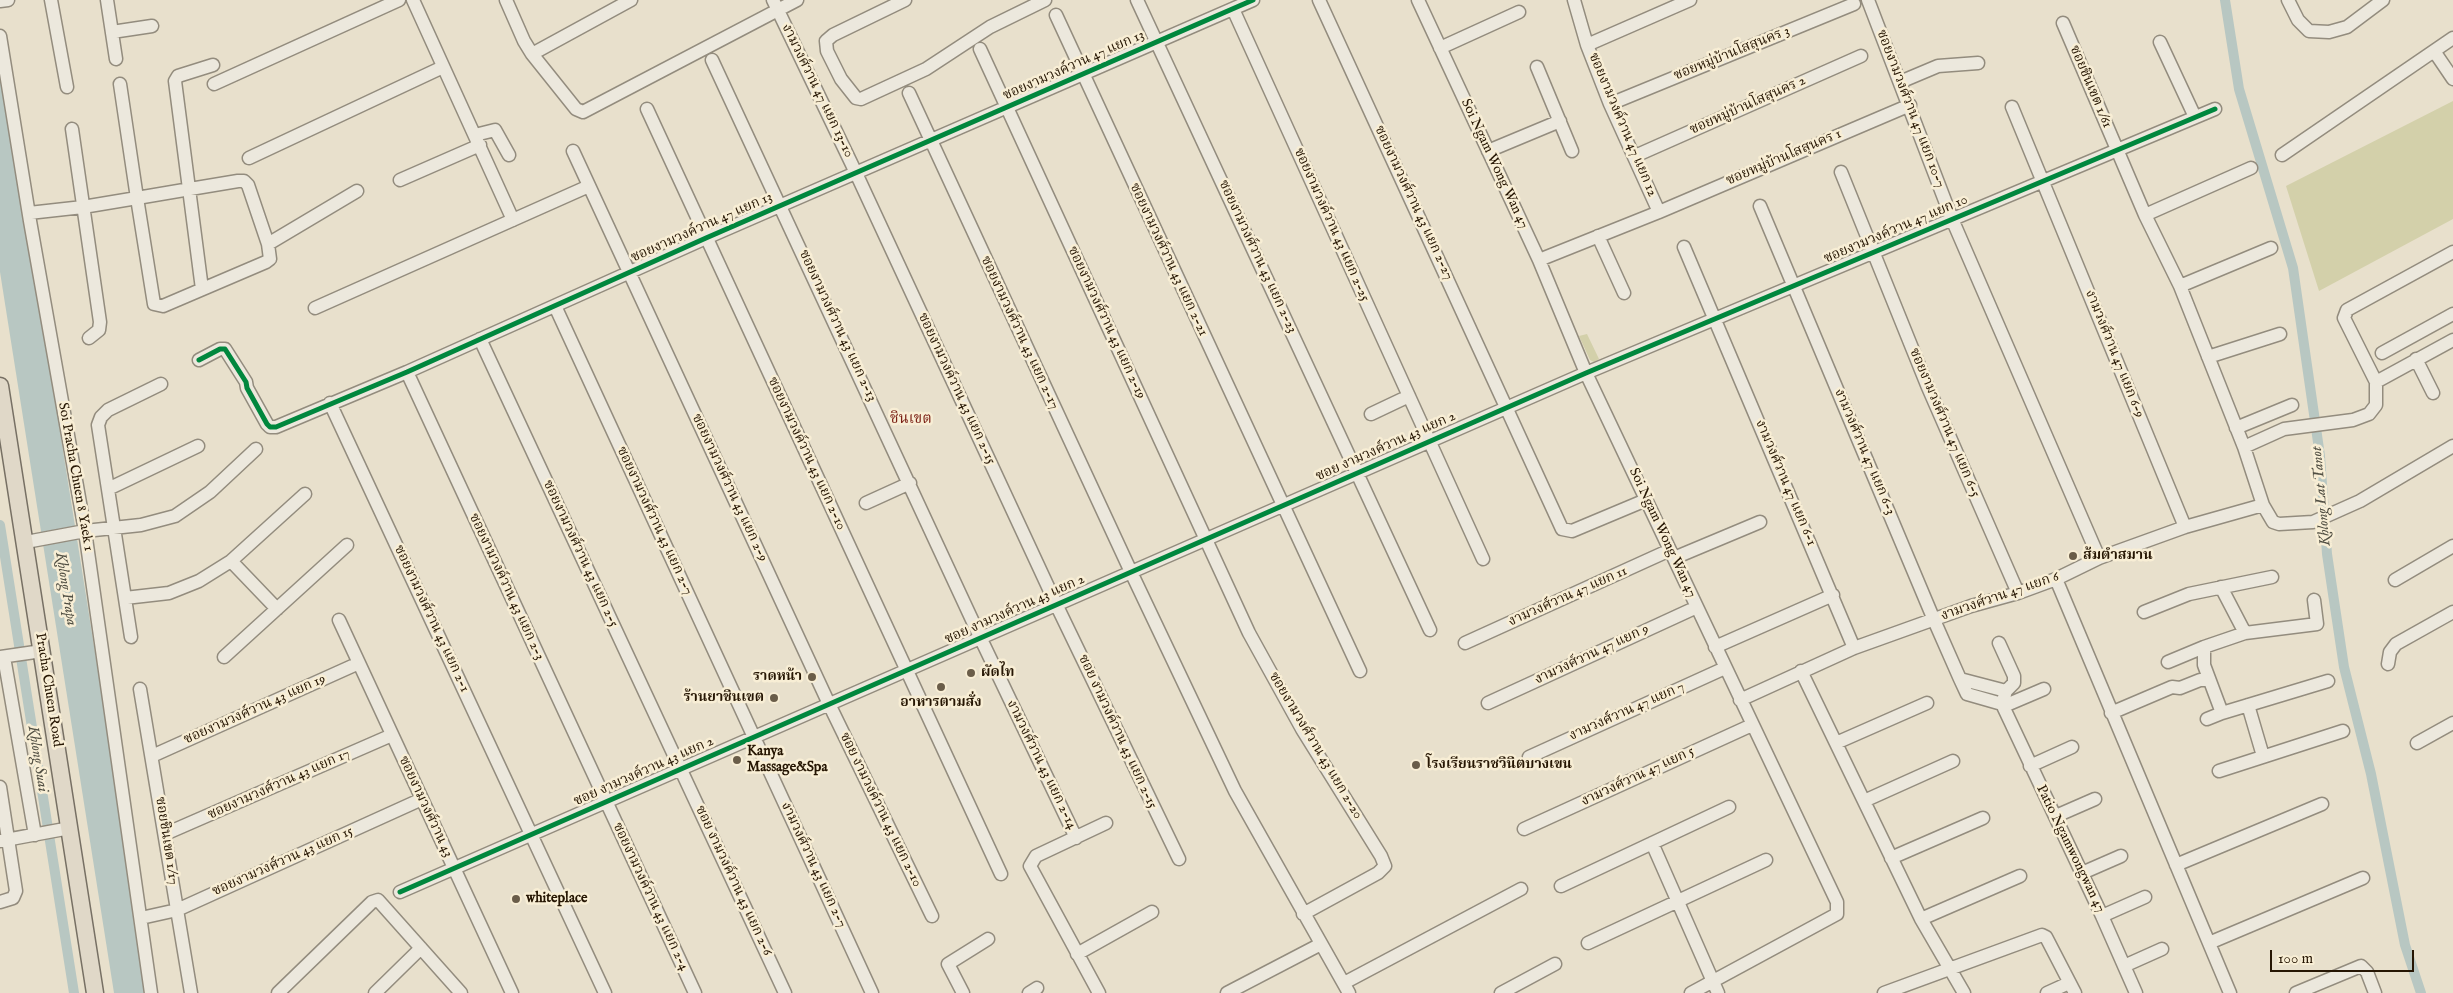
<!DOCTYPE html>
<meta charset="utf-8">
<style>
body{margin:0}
#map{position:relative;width:2453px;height:993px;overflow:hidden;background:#e8e0cc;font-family:"IM FELL English",serif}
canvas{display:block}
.scale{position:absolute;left:2270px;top:950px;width:144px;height:22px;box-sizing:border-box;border:2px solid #261603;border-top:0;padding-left:6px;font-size:15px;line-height:18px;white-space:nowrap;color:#261603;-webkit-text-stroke:4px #f8eed5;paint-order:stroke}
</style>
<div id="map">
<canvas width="2453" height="993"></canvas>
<div class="scale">100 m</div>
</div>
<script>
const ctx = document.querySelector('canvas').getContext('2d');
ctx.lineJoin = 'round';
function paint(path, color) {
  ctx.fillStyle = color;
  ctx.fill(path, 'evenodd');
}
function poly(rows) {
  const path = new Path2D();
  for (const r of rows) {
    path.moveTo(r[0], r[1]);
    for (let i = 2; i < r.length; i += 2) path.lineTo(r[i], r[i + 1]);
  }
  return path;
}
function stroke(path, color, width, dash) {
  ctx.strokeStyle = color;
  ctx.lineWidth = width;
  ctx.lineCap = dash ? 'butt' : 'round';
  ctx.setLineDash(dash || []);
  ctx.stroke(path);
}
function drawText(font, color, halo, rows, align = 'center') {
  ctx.font = font + ' "IM FELL English","Noto Serif Thai",serif';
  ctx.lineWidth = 5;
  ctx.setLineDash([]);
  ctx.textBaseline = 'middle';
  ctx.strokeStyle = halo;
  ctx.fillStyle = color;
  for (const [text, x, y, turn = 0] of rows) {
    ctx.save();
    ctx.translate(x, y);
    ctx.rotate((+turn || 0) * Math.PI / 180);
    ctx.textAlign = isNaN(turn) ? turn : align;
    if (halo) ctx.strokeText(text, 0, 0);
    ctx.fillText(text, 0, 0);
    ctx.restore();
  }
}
paint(poly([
 [2453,101,2453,219,2319,291,2286,186],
 [1587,334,1599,359,1594,362,1590,360,1579,336]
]), '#d3d0aa');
paint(poly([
 [0,53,149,993,114,993,0,272]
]), '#b8c7c2');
stroke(poly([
 [2225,0,2239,89,2293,268,2320,456,2327,554,2344,667,2371,774,2405,945,2421,993],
 [0,525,74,993]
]), '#b8c7c2', 10);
const minor = poly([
 [51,0,67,87],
 [107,0,116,59],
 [413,0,513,220],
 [506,0,524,41,532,54,576,109,583,112,797,0],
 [773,0,856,173,1056,604,1179,859],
 [905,0,833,35,826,41,827,51,841,79,856,98,861,99,926,69,990,27,1045,0],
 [1137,0,1430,630],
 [1319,0,1562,529,1572,531,1646,500],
 [1418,0,1539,260,1586,373,1837,902,1837,914,1691,993],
 [1868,0,1952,219,2099,558],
 [2288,0,2298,20,2309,31,2329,32,2347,27,2383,0],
 [0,1,8,0],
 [1233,9,1483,559],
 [1056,15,1360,671],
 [2063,23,2145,215,2180,286,2244,447,2263,505,2273,522,2279,524,2313,522,2360,501,2453,446],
 [112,32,152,26],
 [0,36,30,221,85,531,151,993],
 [2160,42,2195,117],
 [1587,45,1690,0],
 [1440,48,1519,12],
 [980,49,1249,633,1302,729,1381,856,1385,866,1378,873,1303,914],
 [2434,51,2453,79],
 [532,54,631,0],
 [712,60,980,637,1076,838],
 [1537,67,1572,151],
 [1900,82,1938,66,1978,63],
 [214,84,399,0],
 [909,93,1131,572,1235,791,1349,993],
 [1610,104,1854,4],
 [2012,107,2185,527],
 [647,109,1001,874],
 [72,129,100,322,99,330,89,338],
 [475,135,495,130,509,155],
 [573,151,829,704,932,916],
 [1488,151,1560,121],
 [2282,155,2453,38],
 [1635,156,1861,56],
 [249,158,443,67],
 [1841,172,1927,385,2018,593],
 [400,180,480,145],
 [1760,206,1934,620,1960,679,1967,694,2002,704,2006,691,1960,679],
 [1659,212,1910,105],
 [29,213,83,207,137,198,190,189,238,181,244,181,248,185,268,244,270,259,266,262,163,306,154,304,137,198,120,84],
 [2145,215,2251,168],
 [1598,236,1624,293],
 [268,244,357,191],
 [1684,247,1854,648],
 [1539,260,1659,212,1610,104,1587,45,1574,0],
 [2180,286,2271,248],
 [202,289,175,81,178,76,213,65],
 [555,306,872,993],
 [315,308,589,186],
 [480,339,785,993],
 [2382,353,2453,314],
 [2208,357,2280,334],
 [2416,359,2433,393],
 [199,360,220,349,225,349,246,382,247,388,267,424,270,427,276,427,407,372,706,238,1253,0],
 [407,372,695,993],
 [2376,382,2344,318,2347,310,2453,252],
 [330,403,605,993],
 [1371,414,1409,396],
 [2236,428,2292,405],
 [2244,447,2284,429,2353,420,2369,414,2376,405,2376,382,2453,340],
 [108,489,198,446],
 [866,503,910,483],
 [26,542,85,531,141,525,175,516,210,492,256,449],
 [1674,558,1760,522],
 [231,561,277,609],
 [2056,579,2230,993],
 [2395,580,2453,546],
 [2221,587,2245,633],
 [125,598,169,593,199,581,231,561,305,494],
 [2314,600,2317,624,2245,633,2204,647,2204,665,2222,713,2328,681],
 [2144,612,2189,594,2272,577],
 [339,620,512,993],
 [131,637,98,425,101,417,108,410,161,384],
 [1465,643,1670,550],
 [1999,643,2014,676,2014,683,2006,691],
 [1715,647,1833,595],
 [0,657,42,651],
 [4,657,35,835],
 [224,657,347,545],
 [2168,662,2204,647],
 [2388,664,2390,652,2396,644,2453,612],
 [1801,671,1921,919,1964,993],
 [140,689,191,993],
 [1740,700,1854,648,1971,606,2018,593,2056,579,2099,558,2185,527,2263,505],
 [1488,703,1697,607],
 [2002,704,2102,916,2136,993],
 [2248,705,2263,756],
 [2004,706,2044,689],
 [2111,713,2172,687,2180,688,2200,680,2209,680],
 [2207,719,2222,713],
 [1836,743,1927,703],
 [2417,743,2453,723],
 [152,756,359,663],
 [1529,757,1725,668],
 [2030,766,2072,747],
 [2219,771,2343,731],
 [0,787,16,891,13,898,0,902],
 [1864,801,1953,761],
 [2056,816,2095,799],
 [1524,829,1752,725],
 [165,834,392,735],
 [0,841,70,828],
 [1652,843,1718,993],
 [1891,858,1983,818],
 [2176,865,2322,804],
 [2082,873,2121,856],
 [1561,886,1729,807],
 [400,892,1586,373,2215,109],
 [2102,916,2145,897],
 [141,918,177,910,422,799],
 [1921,919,2020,876],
 [1588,943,1766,860],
 [2209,943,2363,878],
 [1077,954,1152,912],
 [2124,966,2162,949],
 [1344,983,1521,889],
 [278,993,372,902,378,900,461,993],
 [375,993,421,948],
 [963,993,948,964,988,939],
 [1029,993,1037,988],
 [1099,993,1030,866,1036,856,1106,823],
 [1227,993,1321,944],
 [1501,993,1555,964],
 [1884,993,2042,935,2046,937,2075,993],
 [2047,993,2069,983],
 [2296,993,2361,966,2367,972,2375,993]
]);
const major = poly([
 [0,386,95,993]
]);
stroke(minor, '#938c7e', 15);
stroke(major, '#777064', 19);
stroke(minor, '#ece8dd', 12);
stroke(major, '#e0d8c8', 16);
stroke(poly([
 [199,360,220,349,225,349,246,382,247,388,267,424,270,427,276,427,407,372,706,238,1253,0],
 [400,892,1586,373,2215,109]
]), '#00873e', 5);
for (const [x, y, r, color] of [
 [2073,556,5,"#6a5d49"],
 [971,673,5,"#6a5d49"],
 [812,677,5,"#6a5d49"],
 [941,687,5,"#6a5d49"],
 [774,698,5,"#6a5d49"],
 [737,760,5,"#6a5d49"],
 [1416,765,5,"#6a5d49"],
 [516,899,5,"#6a5d49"]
]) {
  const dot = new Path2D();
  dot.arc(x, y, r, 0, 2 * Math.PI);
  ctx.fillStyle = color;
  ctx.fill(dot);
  stroke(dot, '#f8eed5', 2);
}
drawText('14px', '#261603', '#f8eed5', [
 ["ซอยหมู่บ้านโสสุนคร 3",1732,54,-22],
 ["ซอยงามวงค์วาน 47 แยก 13",1074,66,-24],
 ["ซอยชินเขต 1/61",2090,87,67],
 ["งามวงศ์วาน 47 แยก 13-10",817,91,64],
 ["ซอยหมู่บ้านโสสุนคร 2",1748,106,-24],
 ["ซอยงามวงศ์วาน 47 แยก 10-7",1910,109,69],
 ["ซอยงามวงค์วาน 47 แยก 12",1622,125,67],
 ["ซอยหมู่บ้านโสสุนคร 1",1784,158,-23],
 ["Soi Ngam Wong Wan 47",1494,164,65],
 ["ซอยงามวงศ์วาน 43 แยก 2-27",1413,203,65],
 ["ซอยงามวงค์วาน 43 แยก 2-25",1331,225,66],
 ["ซอยงามวงค์วาน 47 แยก 13",702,228,-24],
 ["ซอยงามวงค์วาน 47 แยก 10",1896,230,-23],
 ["ซอยงามวงศ์วาน 43 แยก 2-23",1257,257,65],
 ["ซอยงามวงศ์วาน 43 แยก 2-21",1168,260,65],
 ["ซอยงามวงศ์วาน 43 แยก 2-19",1106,323,65],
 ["ซอยงามวงศ์วาน 43 แยก 2-13",837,326,65],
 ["ซอยงามวงศ์วาน 43 แยก 2-17",1019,333,65],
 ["งามวงศ์วาน 47 แยก 6-9",2114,354,68],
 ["ซอยงามวงค์วาน 43 แยก 2-15",956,389,65],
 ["ซอยงามวงศ์วาน 47 แยก 6-5",1944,423,67],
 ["ซอย งามวงค์วาน 43 แยก 2",1386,447,-24],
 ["งามวงศ์วาน 47 แยก 6-3",1864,452,67],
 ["ซอยงามวงค์วาน 43 แยก 2-10",806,454,65],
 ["Soi Pracha Chuen 8 Yaek 1",75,477,80],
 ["งามวงศ์วาน 47 แยก 6-1",1785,483,67],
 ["ซอยงามวงศ์วาน 43 แยก 2-9",729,488,65],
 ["ซอยงามวงศ์วาน 43 แยก 2-7",654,521,65],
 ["Soi Ngam Wong Wan 47",1662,533,65],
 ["ซอยงามวงศ์วาน 43 แยก 2-5",580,554,65],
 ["ซอยงามวงค์วาน 43 แยก 2-3",506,587,65],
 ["งามวงศ์วาน 47 แยก 11",1568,597,-24],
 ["งามวงศ์วาน 47 แยก 6",2000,597,-19],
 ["ซอย งามวงค์วาน 43 แยก 2",1015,610,-24],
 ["ซอยงามวงศ์วาน 43 แยก 2-1",431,619,65],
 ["งามวงศ์วาน 47 แยก 9",1592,655,-25],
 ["Pracha Chuen Road",48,690,81],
 ["ซอยงามวงศ์วาน 43 แยก 19",255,710,-24],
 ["งามวงศ์วาน 47 แยก 7",1627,712,-24],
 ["ซอย งามวงค์วาน 43 แยก 2-15",1117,732,65],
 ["ซอยงามวงศ์วาน 43 แยก 2-20",1315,746,59],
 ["งามวงศ์วาน 43 แยก 2-14",1041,765,64],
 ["ซอย งามวงค์วาน 43 แยก 2",644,772,-24],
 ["งามวงศ์วาน 47 แยก 5",1638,777,-25],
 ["ซอยงามวงศ์วาน 43 แยก 17",279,785,-24],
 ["ซอยงามวงศ์วาน 43",425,807,65],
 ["ซอย งามวงค์วาน 43 แยก 2-10",880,810,64],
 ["ซอยชินเขต 1/17",166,841,81],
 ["Patio Ngamwongwan 47",2070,849,64],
 ["ซอยงามวงศ์วาน 43 แยก 15",283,862,-24],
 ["งามวงศ์วาน 43 แยก 2-7",813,865,65],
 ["ซอย งามวงค์วาน 43 แยก 2-6",733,881,65],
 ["ซอยงามวงค์วาน 43 แยก 2-4",650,897,65]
]);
drawText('bold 14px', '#261603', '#f8eed5', [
 ["ส้มตำสมาน",2083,556],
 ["ผัดไท",981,673],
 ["ราดหน้า",802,677,"right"],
 ["ร้านยาชินเขต",764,698,"right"],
 ["อาหารตามสั่ง",941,703,"center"],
 ["Kanya",747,752],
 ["Massage&Spa",747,768],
 ["โรงเรียนราชวินิตบางเขน",1426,765],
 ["whiteplace",526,899]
], 'left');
drawText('15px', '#7a1f14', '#f8eed5', [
 ["ชินเขต",911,420]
]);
drawText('italic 15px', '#525044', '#f8eed5', [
 ["Khlong Lat Tanot",2322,496,-95],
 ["Khlong Prapa",65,589,81],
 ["Khlong Suai",37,759,81]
]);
</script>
